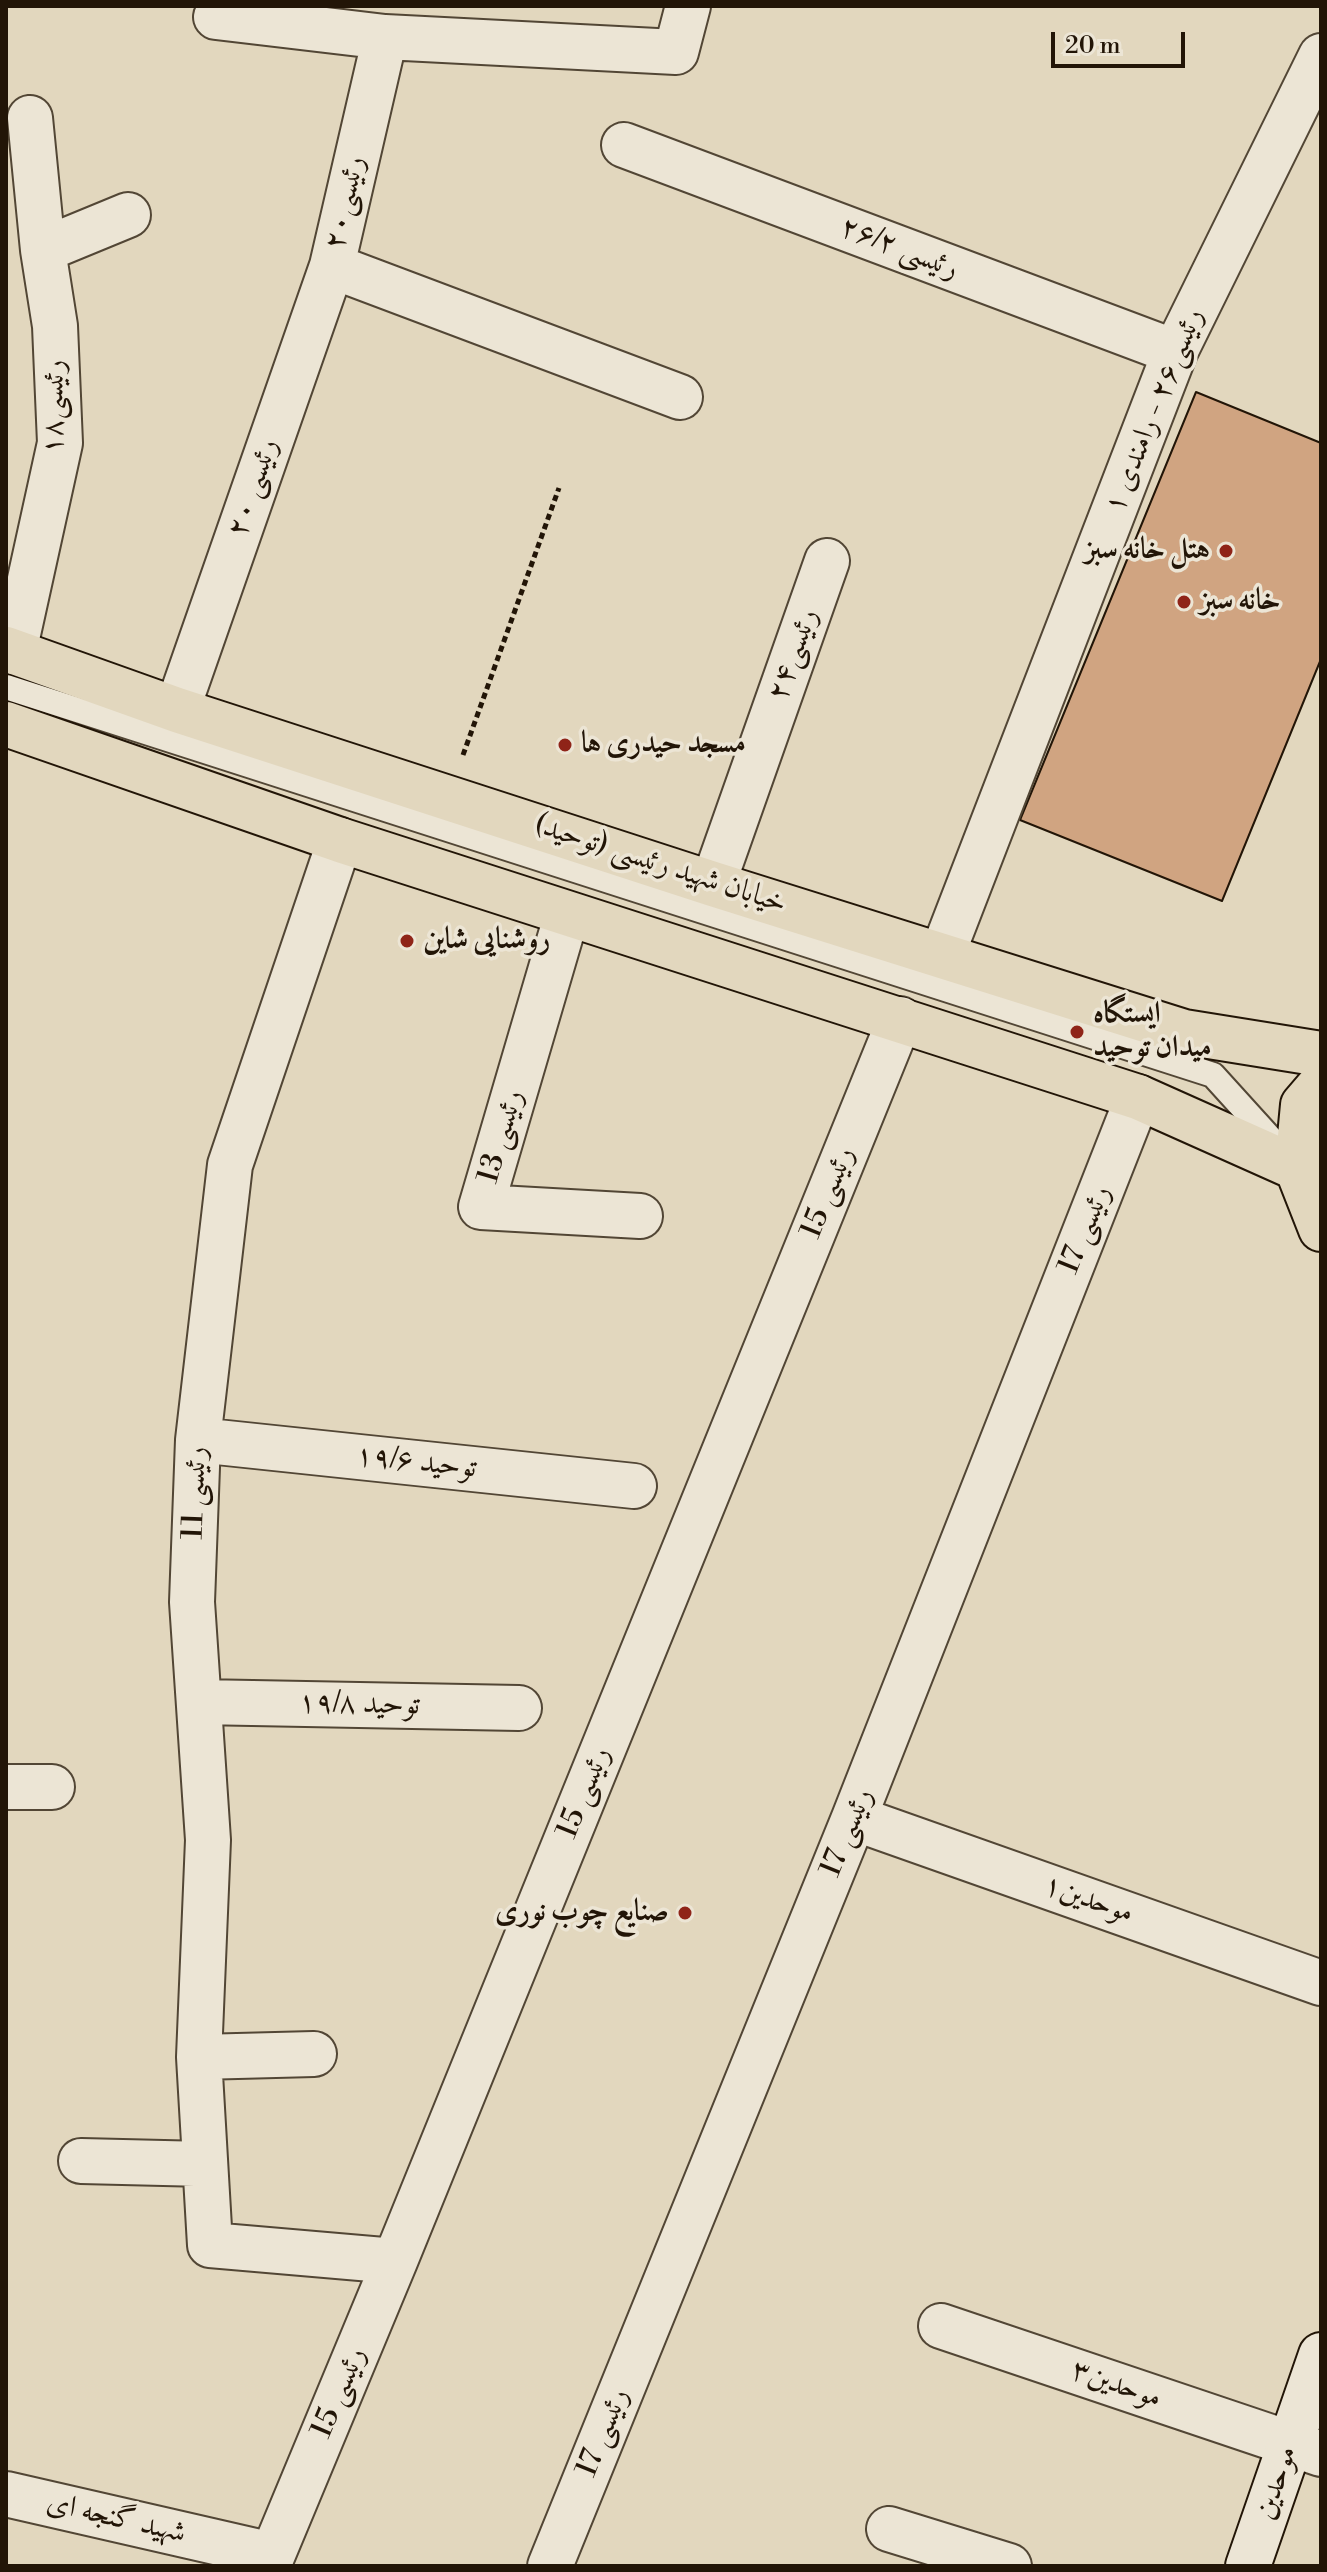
<!DOCTYPE html>
<meta charset="utf-8">
<style>
body{margin:0}
#map{position:relative;width:1327px;height:2572px;overflow:hidden;background:#e2d7be;font-family:"Libre Bodoni",serif}
canvas{display:block}
.frame{position:absolute;inset:0;border:8px solid #221507;pointer-events:none}
.scale{position:absolute;left:1051px;top:32px;width:134px;height:36px;box-sizing:border-box;border:4px solid #221507;border-top:0;padding-left:10px;font-size:24px;line-height:28px;white-space:nowrap;color:#221507;-webkit-text-stroke:6px #ece5d5;paint-order:stroke}
</style>
<div id="map">
<canvas width="1327" height="2572"></canvas>
<div class="frame"></div>
<div class="scale">20 m</div>
</div>
<script>
const ctx = document.querySelector('canvas').getContext('2d');
ctx.lineJoin = 'round';
function paint(path, color) {
  ctx.fillStyle = color;
  ctx.fill(path, 'evenodd');
}
function poly(rows) {
  const path = new Path2D();
  for (const r of rows) {
    path.moveTo(r[0], r[1]);
    for (let i = 2; i < r.length; i += 2) path.lineTo(r[i], r[i + 1]);
  }
  return path;
}
function stroke(path, color, width, dash) {
  ctx.strokeStyle = color;
  ctx.lineWidth = width;
  ctx.lineCap = dash ? 'butt' : 'round';
  ctx.setLineDash(dash || []);
  ctx.stroke(path);
}
function drawText(font, color, halo, rows, align = 'center') {
  ctx.font = font + ' "Libre Bodoni",Amiri,serif';
  ctx.lineWidth = 7;
  ctx.setLineDash([]);
  ctx.textBaseline = 'middle';
  ctx.strokeStyle = halo;
  ctx.fillStyle = color;
  for (const [text, x, y, turn = 0] of rows) {
    ctx.save();
    ctx.translate(x, y);
    ctx.rotate((+turn || 0) * Math.PI / 180);
    ctx.textAlign = isNaN(turn) ? turn : align;
    if (halo) ctx.strokeText(text, 0, 0);
    ctx.fillText(text, 0, 0);
    ctx.restore();
  }
}
const building = poly([
 [1196,392,1321,443,1321,659,1222,901,1020,820,1196,392]
]);
paint(building, '#d0a481');
stroke(building, '#221507', 2);
const lane = poly([
 [6,687,1213,1075,1281,1150]
]);
const street = poly([
 [385,37,676,52,688,6],
 [30,118,43,250],
 [624,145,1175,352],
 [332,266,680,397],
 [14,652,60,443,55,326,43,250,128,215],
 [177,710,332,266,385,37,216,17],
 [340,840,230,1165,198,1440,192,1602,208,1840,199,2057,210,2245,395,2261],
 [713,884,827,561],
 [567,914,481,1207,640,1216],
 [942,955,1175,352,1321,56],
 [198,1440,634,1486],
 [199,1702,519,1708],
 [6,1787,52,1787],
 [854,1818,1321,1983],
 [199,2057,314,2054],
 [81,2161,205,2164],
 [941,2326,1321,2454],
 [6,2494,272,2555],
 [889,2529,1009,2566],
 [268,2566,395,2261,900,1019],
 [550,2566,854,1818,1138,1097]
]);
const secondary = poly([
 [1248,2566,1321,2355]
]);
const primary = poly([
 [6,649,177,710,713,884,1184,1032,1321,1054],
 [6,724,340,840,1138,1097,1297,1168],
 [1321,1084,1303,1105,1297,1168,1321,1229]
]);
stroke(lane, '#524635', 28);
stroke(street, '#524635', 48);
stroke(secondary, '#221507', 48);
stroke(primary, '#221507', 48);
stroke(poly([
 [463,755,559,488]
]), '#221507', 5, [6, 4]);
stroke(lane, '#ece5d5', 24);
stroke(street, '#ece5d5', 44);
stroke(secondary, '#ece5d5', 44);
stroke(primary, '#e2d7be', 44);
for (const [x, y, r, color] of [
 [1226,551,8,"#8f2418"],
 [1184,602,8,"#8f2418"],
 [565,745,8,"#8f2418"],
 [407,941,8,"#8f2418"],
 [1077,1032,8,"#8f2418"],
 [685,1913,8,"#8f2418"]
]) {
  const dot = new Path2D();
  dot.arc(x, y, r, 0, 2 * Math.PI);
  ctx.fillStyle = color;
  ctx.fill(dot);
  stroke(dot, '#ece5d5', 3);
}
drawText('30px', '#221507', '#ece5d5', [
 ["رئیسی۲۰",346,203,-77],
 ["رئیسی ۲۶/۲",899,249,21],
 ["رئیسی۱۸",55,407,-89],
 ["رئیسی۲۶ - رامندی ۱",1155,411,-68],
 ["رئیسی ۲۰",254,488,-71],
 ["رئیسی۲۴",794,655,-70],
 ["خیابان شهید رئیسی (توحید)",660,865,18],
 ["رئیسی 13",502,1137,-74],
 ["رئیسی 15",829,1193,-68],
 ["رئیسی 17",1086,1230,-68],
 ["توحید ۱۹/۶",416,1463,6],
 ["رئیسی 11",196,1493,-88],
 ["توحید ۱۹/۸",359,1705,1],
 ["رئیسی 15",585,1793,-68],
 ["رئیسی 17",848,1833,-68],
 ["موحدین۱",1088,1900,19],
 ["موحدین۳",1116,2385,19],
 ["رئیسی 15",340,2393,-67],
 ["رئیسی 17",604,2433,-68],
 ["موحدین",1277,2483,-71],
 ["شهید گنجه ای",116,2519,13]
]);
drawText('bold 30px', '#221507', '#ece5d5', [
 ["هتل خانه سبز",1210,551,"right"],
 ["خانه سبز",1200,602],
 ["مسجد حیدری ها",581,745],
 ["روشنایی شاین",423,941],
 ["ایستگاه",1093,1015],
 ["میدان توحید",1093,1049],
 ["صنایع چوب نوری",669,1913,"right"]
], 'left');
</script>
